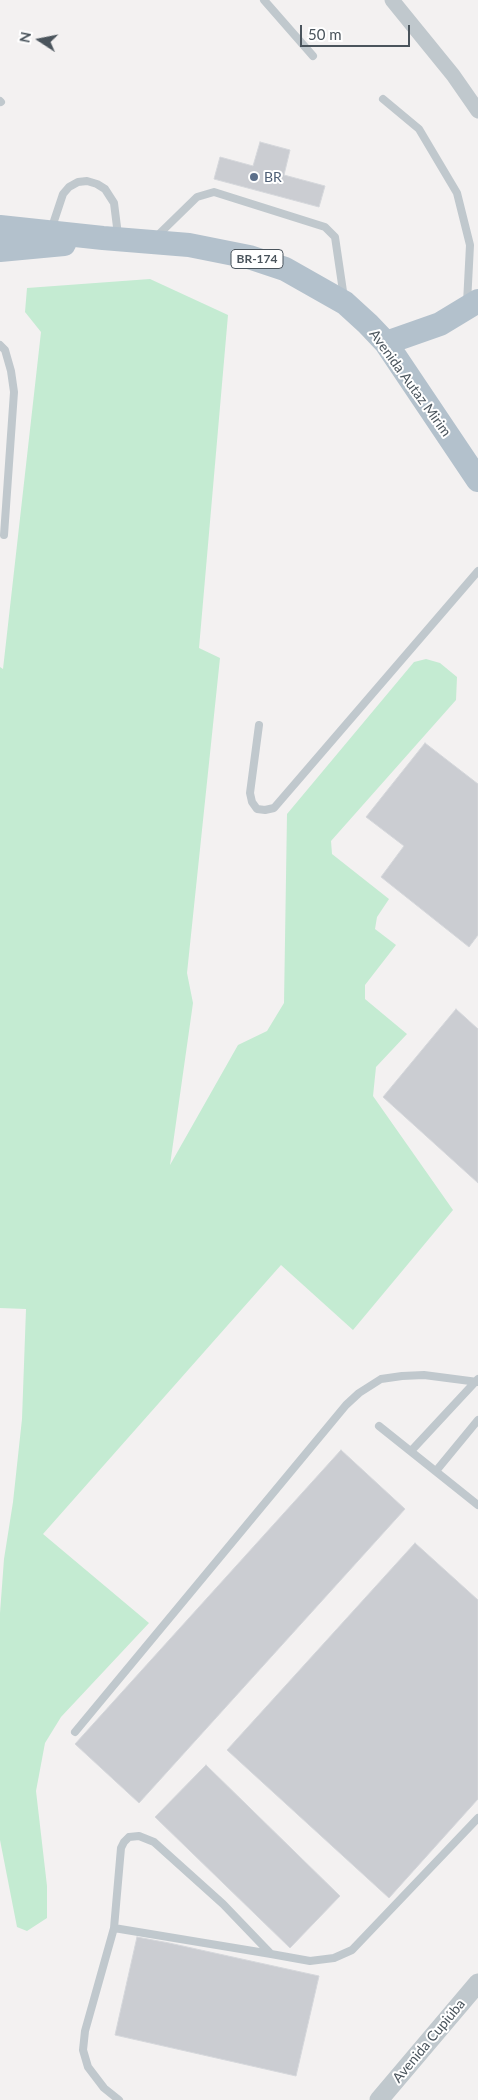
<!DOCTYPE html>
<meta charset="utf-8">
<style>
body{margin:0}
#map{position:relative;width:478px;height:2100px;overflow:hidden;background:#f3f1f1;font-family:Lato,sans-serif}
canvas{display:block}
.north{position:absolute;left:15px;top:15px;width:50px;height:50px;-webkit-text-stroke:4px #fff;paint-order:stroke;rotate:281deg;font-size:14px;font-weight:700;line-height:20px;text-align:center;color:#4a545c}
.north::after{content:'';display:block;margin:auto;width:18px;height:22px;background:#4a545c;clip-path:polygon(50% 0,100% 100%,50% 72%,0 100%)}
.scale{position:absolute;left:300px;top:25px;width:110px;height:22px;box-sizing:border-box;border:2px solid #4a545c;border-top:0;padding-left:6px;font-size:15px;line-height:18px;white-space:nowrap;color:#4a545c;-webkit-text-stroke:4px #fff;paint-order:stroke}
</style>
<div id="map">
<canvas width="478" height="2100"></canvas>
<div class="north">N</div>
<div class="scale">50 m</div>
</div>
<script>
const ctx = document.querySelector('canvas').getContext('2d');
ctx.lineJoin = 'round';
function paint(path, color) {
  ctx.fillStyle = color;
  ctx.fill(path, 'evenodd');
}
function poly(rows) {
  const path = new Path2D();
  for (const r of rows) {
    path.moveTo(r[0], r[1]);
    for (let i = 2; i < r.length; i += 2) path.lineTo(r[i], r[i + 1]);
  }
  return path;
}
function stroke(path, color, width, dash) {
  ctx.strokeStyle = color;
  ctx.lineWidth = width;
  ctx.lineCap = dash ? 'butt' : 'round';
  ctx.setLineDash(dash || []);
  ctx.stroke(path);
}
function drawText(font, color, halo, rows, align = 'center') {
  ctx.font = font + ' Lato,sans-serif';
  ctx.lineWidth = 4;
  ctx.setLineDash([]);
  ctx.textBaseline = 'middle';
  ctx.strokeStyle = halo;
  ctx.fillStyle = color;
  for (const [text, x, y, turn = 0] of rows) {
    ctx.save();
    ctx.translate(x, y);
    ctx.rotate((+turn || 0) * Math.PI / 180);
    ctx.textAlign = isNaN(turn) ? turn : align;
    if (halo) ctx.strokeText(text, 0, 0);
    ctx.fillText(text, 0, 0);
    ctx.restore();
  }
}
paint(poly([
 [150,279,228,315,199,648,220,658,187,973,193,1003,170,1165,238,1045,267,1031,284,1003,287,814,414,662,426,659,440,663,457,677,456,700,331,841,332,854,389,899,377,917,375,929,396,945,365,985,365,999,407,1034,376,1067,373,1096,453,1210,353,1330,281,1265,43,1534,149,1623,61,1717,45,1743,36,1791,47,1886,47,1918,27,1931,17,1927,0,1840,0,1613,4,1559,13,1502,22,1419,26,1309,0,1308,0,667,3,669,41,332,25,312,27,288]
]), '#c4ebd2');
const building = poly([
 [260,142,290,150,284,175,325,186,319,207,214,179,220,157,253,166,260,142],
 [425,743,478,784,478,935,469,947,381,877,404,846,366,817,425,743],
 [456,1009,478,1029,478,1183,383,1097,456,1009],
 [341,1450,405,1509,139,1803,75,1744,341,1450],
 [415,1543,478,1600,478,1799,389,1898,227,1750,415,1543],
 [206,1765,340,1896,290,1948,155,1817,206,1765],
 [137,1937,169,1943,319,1976,296,2076,115,2035,137,1937]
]);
paint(building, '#cbcdd2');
stroke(building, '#d5d7db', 1);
stroke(poly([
 [264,0,313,56],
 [383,99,419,129,457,193,470,245,467,303],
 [0,101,1,102],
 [51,230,63,194,69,187,78,182,87,181,97,184,105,189,114,203,118,235],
 [156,237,197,197,214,192,325,227,335,237,344,298],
 [0,345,5,350,11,371,14,392,4,535],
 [259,725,250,793,252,802,257,809,265,810,274,808,478,571],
 [379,1426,478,1505],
 [411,1451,478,1379],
 [436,1471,478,1420],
 [75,1732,346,1405,359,1393,381,1379,402,1376,424,1375,478,1382],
 [114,1928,271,1954],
 [119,2100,104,2088,88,2067,83,2050,85,2031,114,1928,121,1848,124,1842,129,1837,139,1836,154,1842,223,1904,271,1954,310,1961,334,1958,352,1950,478,1818]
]), '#c0c8cd', 8);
stroke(poly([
 [392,0,453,75,478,111]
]), '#c0c8cd', 15);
stroke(poly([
 [379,2100,478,1983]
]), '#c0c8cd', 19);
stroke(poly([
 [0,227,103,238,189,245,249,257,285,269,345,303,368,324,386,343,478,480],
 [0,250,64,244],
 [386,343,440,324,478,301]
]), '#b3c1cc', 24);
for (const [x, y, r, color] of [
 [254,177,5,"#5c6f8a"]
]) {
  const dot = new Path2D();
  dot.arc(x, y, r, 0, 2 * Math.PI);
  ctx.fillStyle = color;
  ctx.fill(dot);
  stroke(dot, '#fff', 2);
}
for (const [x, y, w] of [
 [257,259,52]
]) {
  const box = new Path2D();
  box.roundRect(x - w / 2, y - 9.5, w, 19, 4);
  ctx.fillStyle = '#fff';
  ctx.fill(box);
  stroke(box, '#4a545c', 1);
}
drawText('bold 12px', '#4a545c', null, [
 ["BR-174",257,259]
]);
drawText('14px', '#4e5e75', '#fff', [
 ["BR",264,177]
], 'left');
drawText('14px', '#4a545c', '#fff', [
 ["Avenida Autaz Mirim",410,383,54],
 ["Avenida Cupiúba",429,2041,-50]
]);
</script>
